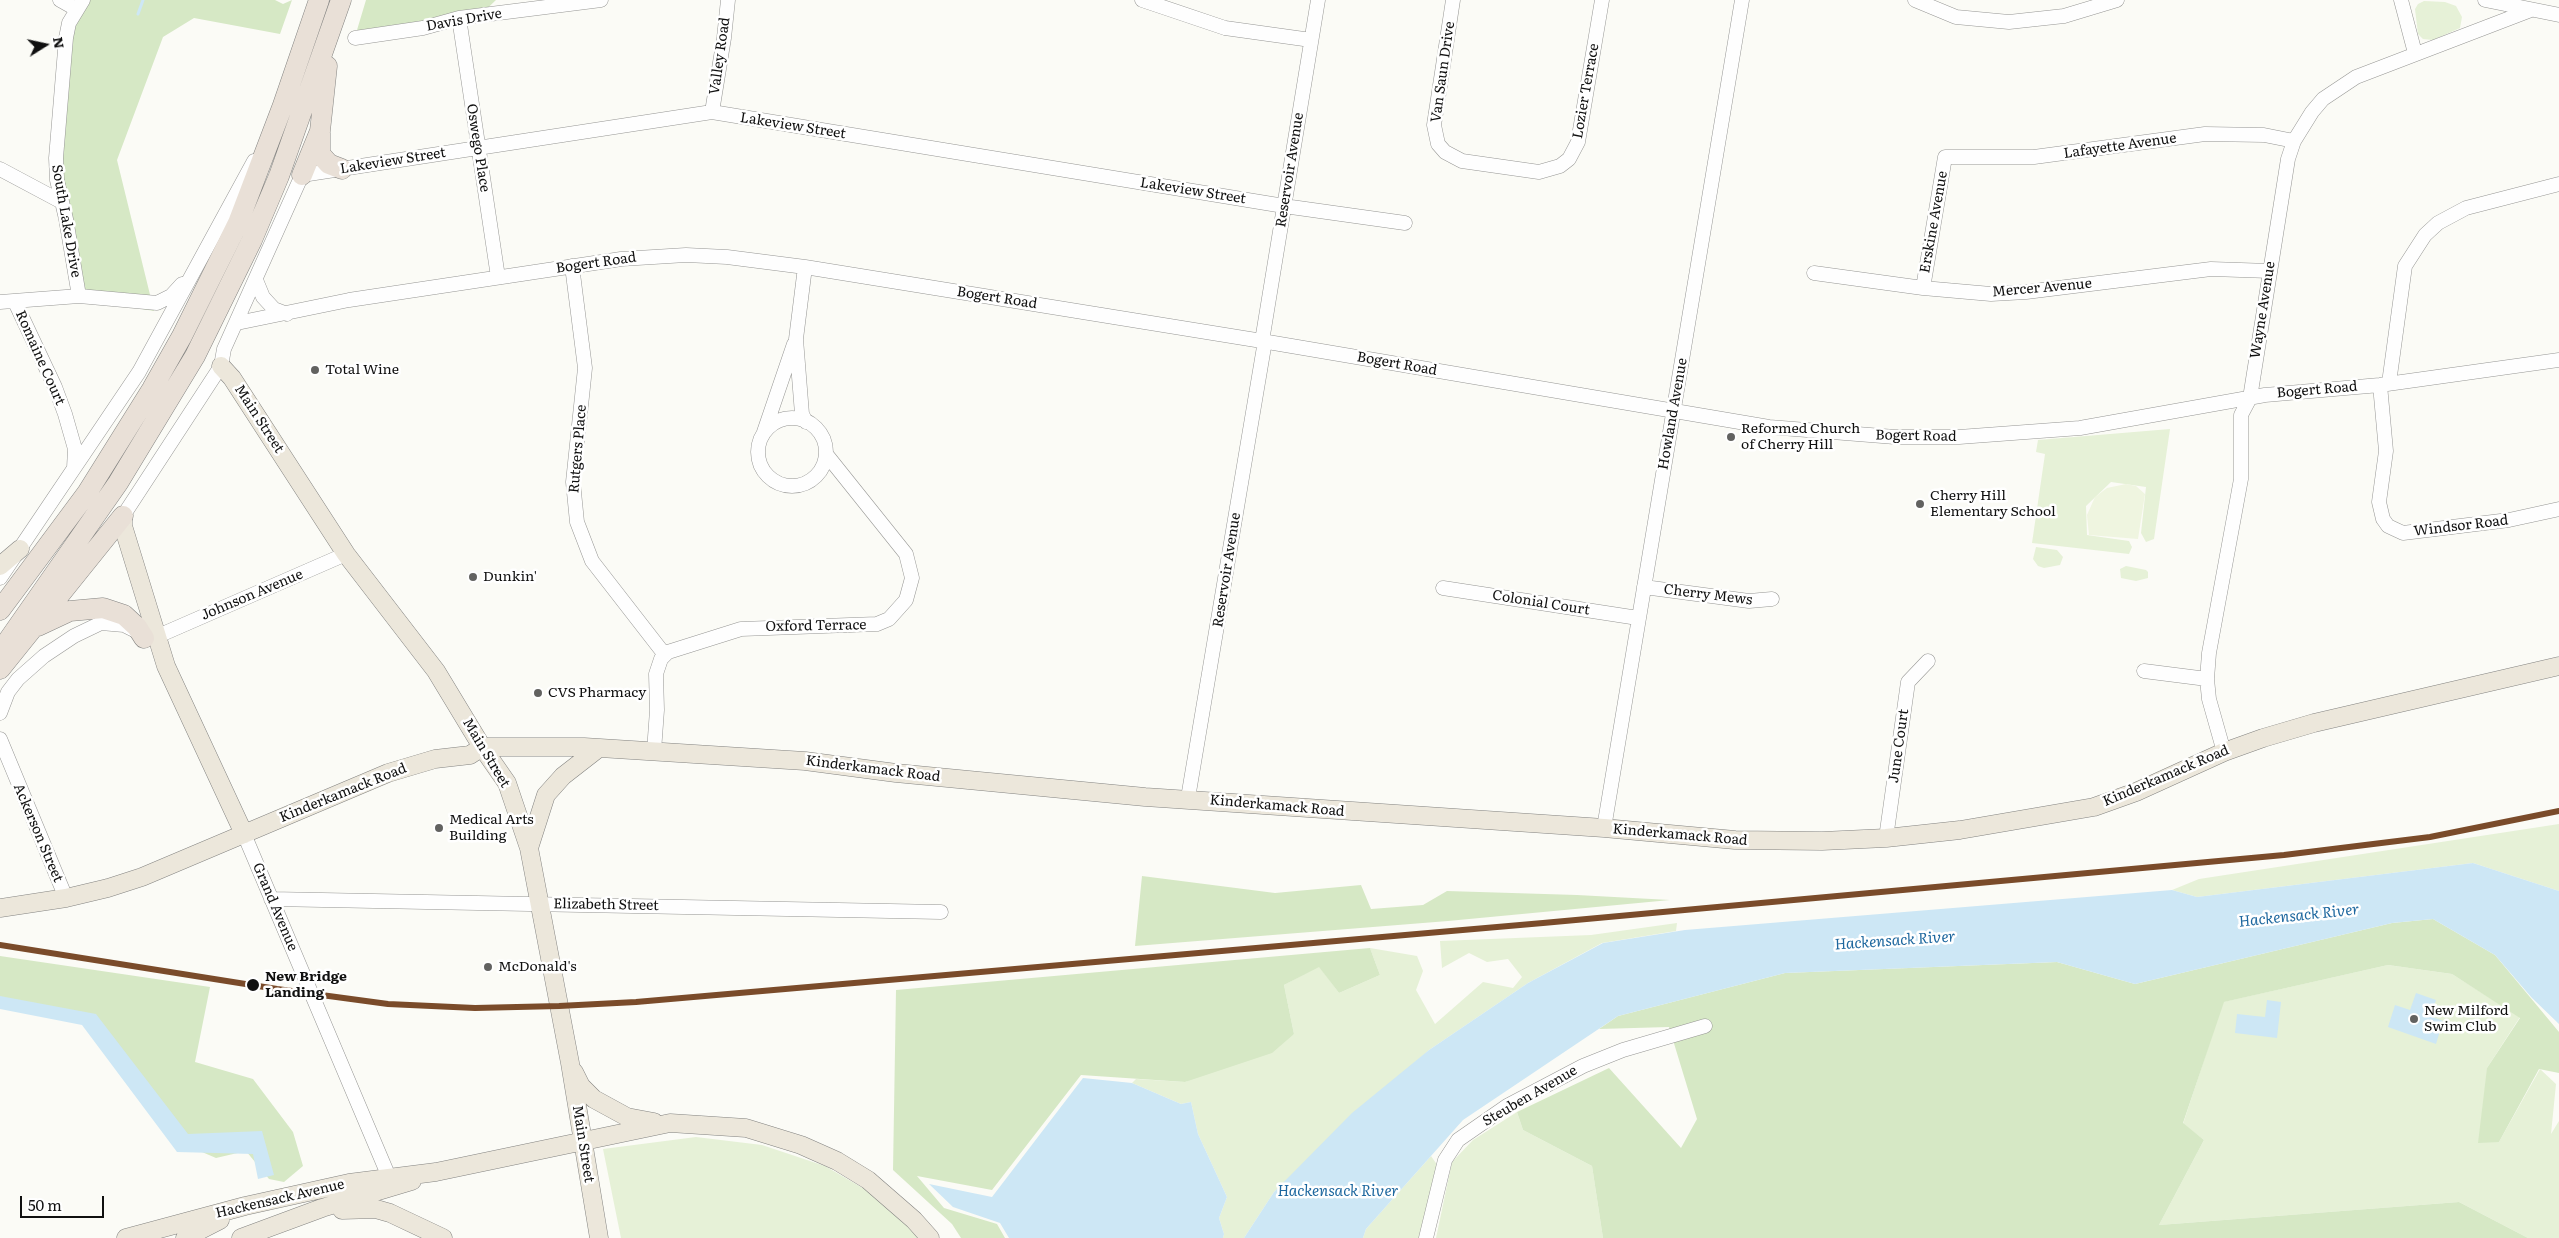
<!DOCTYPE html>
<style>
body{margin:0}
#map{position:relative;width:2559px;height:1238px;overflow:hidden;background:#fbfbf6;font-family:Literata,serif}
canvas{display:block}
.north{position:absolute;left:20px;top:20px;width:50px;height:50px;-webkit-text-stroke:4px #fff;paint-order:stroke;rotate:80deg;font-size:14px;font-weight:700;line-height:20px;text-align:center;color:#101010}
.north::after{content:'';display:block;margin:auto;width:18px;height:22px;background:#101010;clip-path:polygon(50% 0,100% 100%,50% 72%,0 100%)}
.scale{position:absolute;left:20px;top:1196px;width:84px;height:22px;box-sizing:border-box;border:2px solid #101010;border-top:0;padding-left:6px;font-size:15px;line-height:18px;white-space:nowrap;color:#101010;-webkit-text-stroke:4px #fff;paint-order:stroke}
</style>
<div id="map">
<canvas width="2559" height="1238"></canvas>
<div class="north">N</div>
<div class="scale">50 m</div>
</div>
<script>
const ctx = document.querySelector('canvas').getContext('2d');
ctx.lineJoin = 'round';
function paint(path, color) {
  ctx.fillStyle = color;
  ctx.fill(path, 'evenodd');
}
function poly(rows) {
  const path = new Path2D();
  for (const r of rows) {
    if (r.length === 3) {
      path.moveTo(r[0] + r[2], r[1]);
      path.arc(r[0], r[1], r[2], 0, 2 * Math.PI);
      continue;
    }
    path.moveTo(r[0], r[1]);
    for (let i = 2; i < r.length; i += 2) path.lineTo(r[i], r[i + 1]);
  }
  return path;
}
function stroke(path, color, width, dash) {
  ctx.strokeStyle = color;
  ctx.lineWidth = width;
  ctx.lineCap = dash ? 'butt' : 'round';
  ctx.setLineDash(dash || []);
  ctx.stroke(path);
}
function drawText(font, color, halo, rows, align = 'center') {
  ctx.font = font + ' Literata,serif';
  ctx.lineWidth = 5;
  ctx.setLineDash([]);
  ctx.textBaseline = 'middle';
  ctx.strokeStyle = halo;
  ctx.fillStyle = color;
  for (const [text, x, y, turn = 0] of rows) {
    ctx.save();
    ctx.translate(x, y);
    ctx.rotate((+turn || 0) * Math.PI / 180);
    ctx.textAlign = isNaN(turn) ? turn : align;
    if (halo) ctx.strokeText(text, 0, 0);
    ctx.fillText(text, 0, 0);
    ctx.restore();
  }
}
paint(poly([
 [2424,1,2445,2,2456,6,2462,17,2460,28,2433,40,2423,39,2418,34,2415,9,2418,4],
 [2170,429,2154,539,2146,542,2141,533,2146,487,2111,482,2086,506,2087,535,2129,541,2132,547,2129,554,2032,543,2045,454,2036,452,2038,440],
 [2036,547,2057,550,2063,557,2060,565,2044,568,2038,566,2033,559],
 [2126,566,2146,570,2148,572,2148,578,2136,581,2121,578,2120,569],
 [2559,824,2559,891,2473,863,2197,897,2172,890,2199,879],
 [1677,923,1676,931,1602,943,1528,983,1429,1050,1274,1192,1244,1238,1223,1238,1224,1234,1219,1218,1227,1197,1198,1134,1191,1102,1181,1104,1132,1083,1136,1079,1185,1082,1294,1034,1284,985,1319,966,1339,993,1380,975,1370,948,1417,956,1423,971,1416,990,1435,1024,1483,982,1513,988,1522,977,1508,959,1487,962,1469,953,1442,968,1440,941,1591,935],
 [2388,965,2452,974,2520,1017,2487,1068,2499,1142,2540,1069,2556,1084,2551,1134,2559,1121,2559,1238,2528,1238,2459,1202,2159,1225,2204,1140,2183,1124,2223,1002],
 [1517,1112,1523,1130,1592,1166,1603,1238,1436,1238,1452,1162,1473,1140],
 [696,1137,762,1145,825,1166,878,1197,919,1238,621,1238,603,1149],
 [1431,1156,1440,1169,1419,1238,1363,1238,1366,1229]
]), '#e6f1d7');
paint(poly([
 [85,0,275,0,283,4,292,0,280,34,194,18,163,37,117,160,154,311,87,300,56,158,76,9],
 [366,0,496,0,473,22,354,40],
 [1142,876,1275,893,1361,885,1371,909,1423,905,1447,891,1577,895,1670,900,1448,921,1135,946],
 [2433,919,2495,955,2559,1032,2559,1073,2539,1069,2499,1142,2478,1143,2487,1068,2520,1018,2452,974,2388,965,2224,1002,2183,1123,2204,1140,2159,1225,2459,1202,2528,1238,1603,1238,1592,1166,1523,1130,1517,1112,1609,1068,1681,1148,1697,1119,1669,1027,1599,1029,1618,1016,1785,973,2057,962,2135,984,2392,923],
 [1370,948,1380,975,1339,993,1319,967,1284,985,1294,1034,1272,1053,1185,1082,1081,1075,992,1190,917,1176,944,1208,997,1224,1005,1238,961,1238,952,1224,893,1170,896,990],
 [0,956,210,987,195,1062,253,1079,293,1132,303,1166,284,1182,269,1179,246,1151,216,1158,167,1137,82,1017,0,1002]
]), '#d6e8c5');
paint(poly([
 [2126,484,2136,486,2145,494,2138,539,2089,535,2087,515,2095,497,2107,488]
]), '#eff5e0');
paint(poly([
 [2473,863,2559,891,2559,1024,2532,998,2495,955,2433,919,2392,923,2135,984,2057,962,1785,973,1618,1016,1463,1120,1366,1229,1363,1238,1244,1238,1274,1192,1352,1113,1429,1050,1528,983,1603,943,1685,930,2172,890,2197,897],
 [2416,993,2436,1000,2430,1016,2443,1021,2436,1044,2388,1027,2395,1005,2410,1010],
 [0,996,96,1014,188,1134,262,1131,274,1175,258,1179,253,1154,177,1152,82,1025,0,1009],
 [2267,1000,2281,1002,2277,1038,2235,1033,2237,1014,2265,1017],
 [1083,1078,1132,1083,1181,1104,1191,1102,1198,1134,1227,1197,1219,1218,1224,1234,1223,1238,1009,1238,1000,1223,953,1207,929,1184,992,1197]
]), '#cde7f5');
stroke(poly([
 [138,14,143,0]
]), '#cde7f5', 3);
const minor = poly([
 [60,0,76,9],
 [1142,0,1225,28,1311,40],
 [1453,0,1434,125,1438,144,1445,152,1462,161,1539,172,1560,166,1569,159,1578,142,1602,0],
 [1915,0,1956,17,2009,22,2064,16,2117,0],
 [2401,0,2415,53],
 [2485,0,2559,15],
 [459,18,498,277],
 [355,38,423,28,459,18,601,0],
 [712,112,724,38,728,0],
 [0,169,60,201],
 [572,266,585,368,573,482,577,522,592,561,665,655],
 [805,267,796,339,802,414,806,422],
 [1814,273,1923,288,1991,294,2026,292,2211,269,2270,271],
 [256,280,263,297,274,309,287,314],
 [1923,288,1945,157,2034,157,2205,134,2264,135,2294,141],
 [79,296,66,219,57,180,56,158,66,38,69,23,83,0],
 [0,302,79,296,157,303,171,296,182,284],
 [15,302,55,387,65,414,75,449,74,468],
 [237,323,349,300,621,259,686,255,727,257,805,267,1262,341,1769,427,1895,437,1959,437,2080,428,2265,395,2380,385,2559,360],
 [1262,341,1318,0],
 [2389,383,2405,266,2425,235,2438,223,2466,208,2559,184],
 [2380,385,2386,451,2379,502,2383,519,2388,526,2403,533,2509,520,2559,509],
 [792,452,34],
 [764,432,794,344],
 [123,516,221,366,224,349,302,175,712,112,1284,206,1405,223],
 [0,578,139,372,254,161],
 [1644,587,1749,601,1772,599],
 [1443,588,1638,618],
 [158,636,346,554],
 [2144,671,2207,679],
 [0,713,8,692,18,679,44,656,74,636,101,623,124,625,136,631],
 [0,739,66,898],
 [654,751,657,710,656,674,661,659,668,652,741,629,877,624,889,619,906,600,912,578,906,554,826,454],
 [2224,752,2209,699,2207,679,2209,653,2241,479,2241,415,2250,398,2288,159,2294,141,2312,112,2323,99,2356,77,2531,10],
 [1188,798,1265,341],
 [1604,828,1742,0],
 [244,834,389,1177],
 [1886,838,1908,682,1928,661],
 [271,899,941,912],
 [1426,1238,1445,1160,1458,1140,1507,1106,1583,1066,1623,1050,1705,1026]
]);
const major = poly([
 [221,366,232,378,346,554,436,671,482,747,507,783,529,848,570,1063,599,1238],
 [123,516,123,526,166,666,244,834],
 [0,566,20,549],
 [529,848,546,795,563,776,599,748],
 [0,908,66,898,108,888,142,877,388,773,435,759,470,755,482,747,584,747,805,761,896,773,1145,797,1604,828,1735,840,1822,841,1886,838,1960,830,2094,807,2136,792,2224,752,2263,738,2314,723,2559,666],
 [574,1072,581,1086,594,1099,627,1117,654,1122],
 [342,1210,376,1209,390,1213,443,1238],
 [126,1238,245,1206,349,1183,436,1172,670,1123,746,1128,801,1145,837,1161,868,1180,914,1220,930,1238],
 [185,1238,220,1220],
 [241,1238,322,1208,412,1181]
]);
const highway = poly([
 [320,133,320,154,329,164,342,169],
 [302,175,320,131,327,66],
 [0,610,87,493,152,389,182,336,238,223,283,105,319,0],
 [38,626,70,611,103,608,124,615,137,627,144,638],
 [0,652,118,483,195,356,252,240,279,176,341,0],
 [0,669,123,516]
]);
stroke(minor, '#969694', 15);
stroke(major, '#838381', 19);
stroke(highway, '#838381', 21);
stroke(minor, '#fefefe', 14);
stroke(major, '#ece7db', 18);
stroke(highway, '#e9e0d7', 20);
stroke(poly([
 [0,945,277,989,388,1004,475,1008,559,1006,636,1002,1543,923,2284,855,2430,837,2559,811]
]), '#7a4b2a', 6);
for (const [x, y, r, color] of [
 [315,370,5,"#626260"],
 [1731,437,5,"#626260"],
 [1920,504,5,"#626260"],
 [473,577,5,"#626260"],
 [538,693,5,"#626260"],
 [439,828,5,"#626260"],
 [488,967,5,"#626260"],
 [253,985,7,"#101010"],
 [2414,1019,5,"#626260"]
]) {
  const dot = new Path2D();
  dot.arc(x, y, r, 0, 2 * Math.PI);
  ctx.fillStyle = color;
  ctx.fill(dot);
  stroke(dot, '#fff', 2);
}
drawText('14px', '#101010', '#fff', [
 ["Davis Drive",464,20,-10],
 ["Valley Road",720,56,-82],
 ["Van Saun Drive",1443,72,-82],
 ["Lozier Terrace",1586,91,-80],
 ["Lakeview Street",793,126,9],
 ["Lafayette Avenue",2120,146,-8],
 ["Oswego Place",478,148,81],
 ["Lakeview Street",393,161,-9],
 ["Reservoir Avenue",1290,170,-81],
 ["Lakeview Street",1193,191,9],
 ["South Lake Drive",66,221,80],
 ["Erskine Avenue",1934,222,-80],
 ["Bogert Road",596,263,-8],
 ["Mercer Avenue",2042,288,-5],
 ["Bogert Road",997,298,9],
 ["Wayne Avenue",2263,310,-81],
 ["Romaine Court",40,358,66],
 ["Bogert Road",1397,364,10],
 ["Bogert Road",2317,390,-5],
 ["Howland Avenue",1673,414,-80],
 ["Main Street",259,419,57],
 ["Bogert Road",1916,436,1],
 ["Rutgers Place",578,449,-85],
 ["Windsor Road",2461,526,-7],
 ["Reservoir Avenue",1227,570,-81],
 ["Johnson Avenue",252,595,-23],
 ["Cherry Mews",1708,595,7],
 ["Colonial Court",1541,603,9],
 ["Oxford Terrace",816,626,-1],
 ["June Court",1899,746,-82],
 ["Main Street",486,753,59],
 ["Kinderkamack Road",873,769,7],
 ["Kinderkamack Road",2166,776,-23],
 ["Kinderkamack Road",343,793,-22],
 ["Kinderkamack Road",1277,806,5],
 ["Ackerson Street",38,833,67],
 ["Kinderkamack Road",1680,835,5],
 ["Elizabeth Street",606,905,1],
 ["Grand Avenue",275,907,67],
 ["Steuben Avenue",1530,1096,-30],
 ["Main Street",583,1144,81],
 ["Hackensack Avenue",280,1199,-13]
]);
drawText('14px', '#101010', '#fff', [
 ["Total Wine",325,370],
 ["Reformed Church",1741,429],
 ["of Cherry Hill",1741,445],
 ["Cherry Hill",1930,496],
 ["Elementary School",1930,512],
 ["Dunkin'",483,577],
 ["CVS Pharmacy",548,693],
 ["Medical Arts",449,820],
 ["Building",449,836],
 ["McDonald's",498,967],
 ["New Milford",2424,1011],
 ["Swim Club",2424,1027]
], 'left');
drawText('bold 14px', '#101010', '#fff', [
 ["New Bridge",265,977],
 ["Landing",265,993]
], 'left');
drawText('italic 15px', '#1d679e', '#fff', [
 ["Hackensack River",2299,916,-6],
 ["Hackensack River",1895,941,-4],
 ["Hackensack River",1338,1192]
]);
</script>
